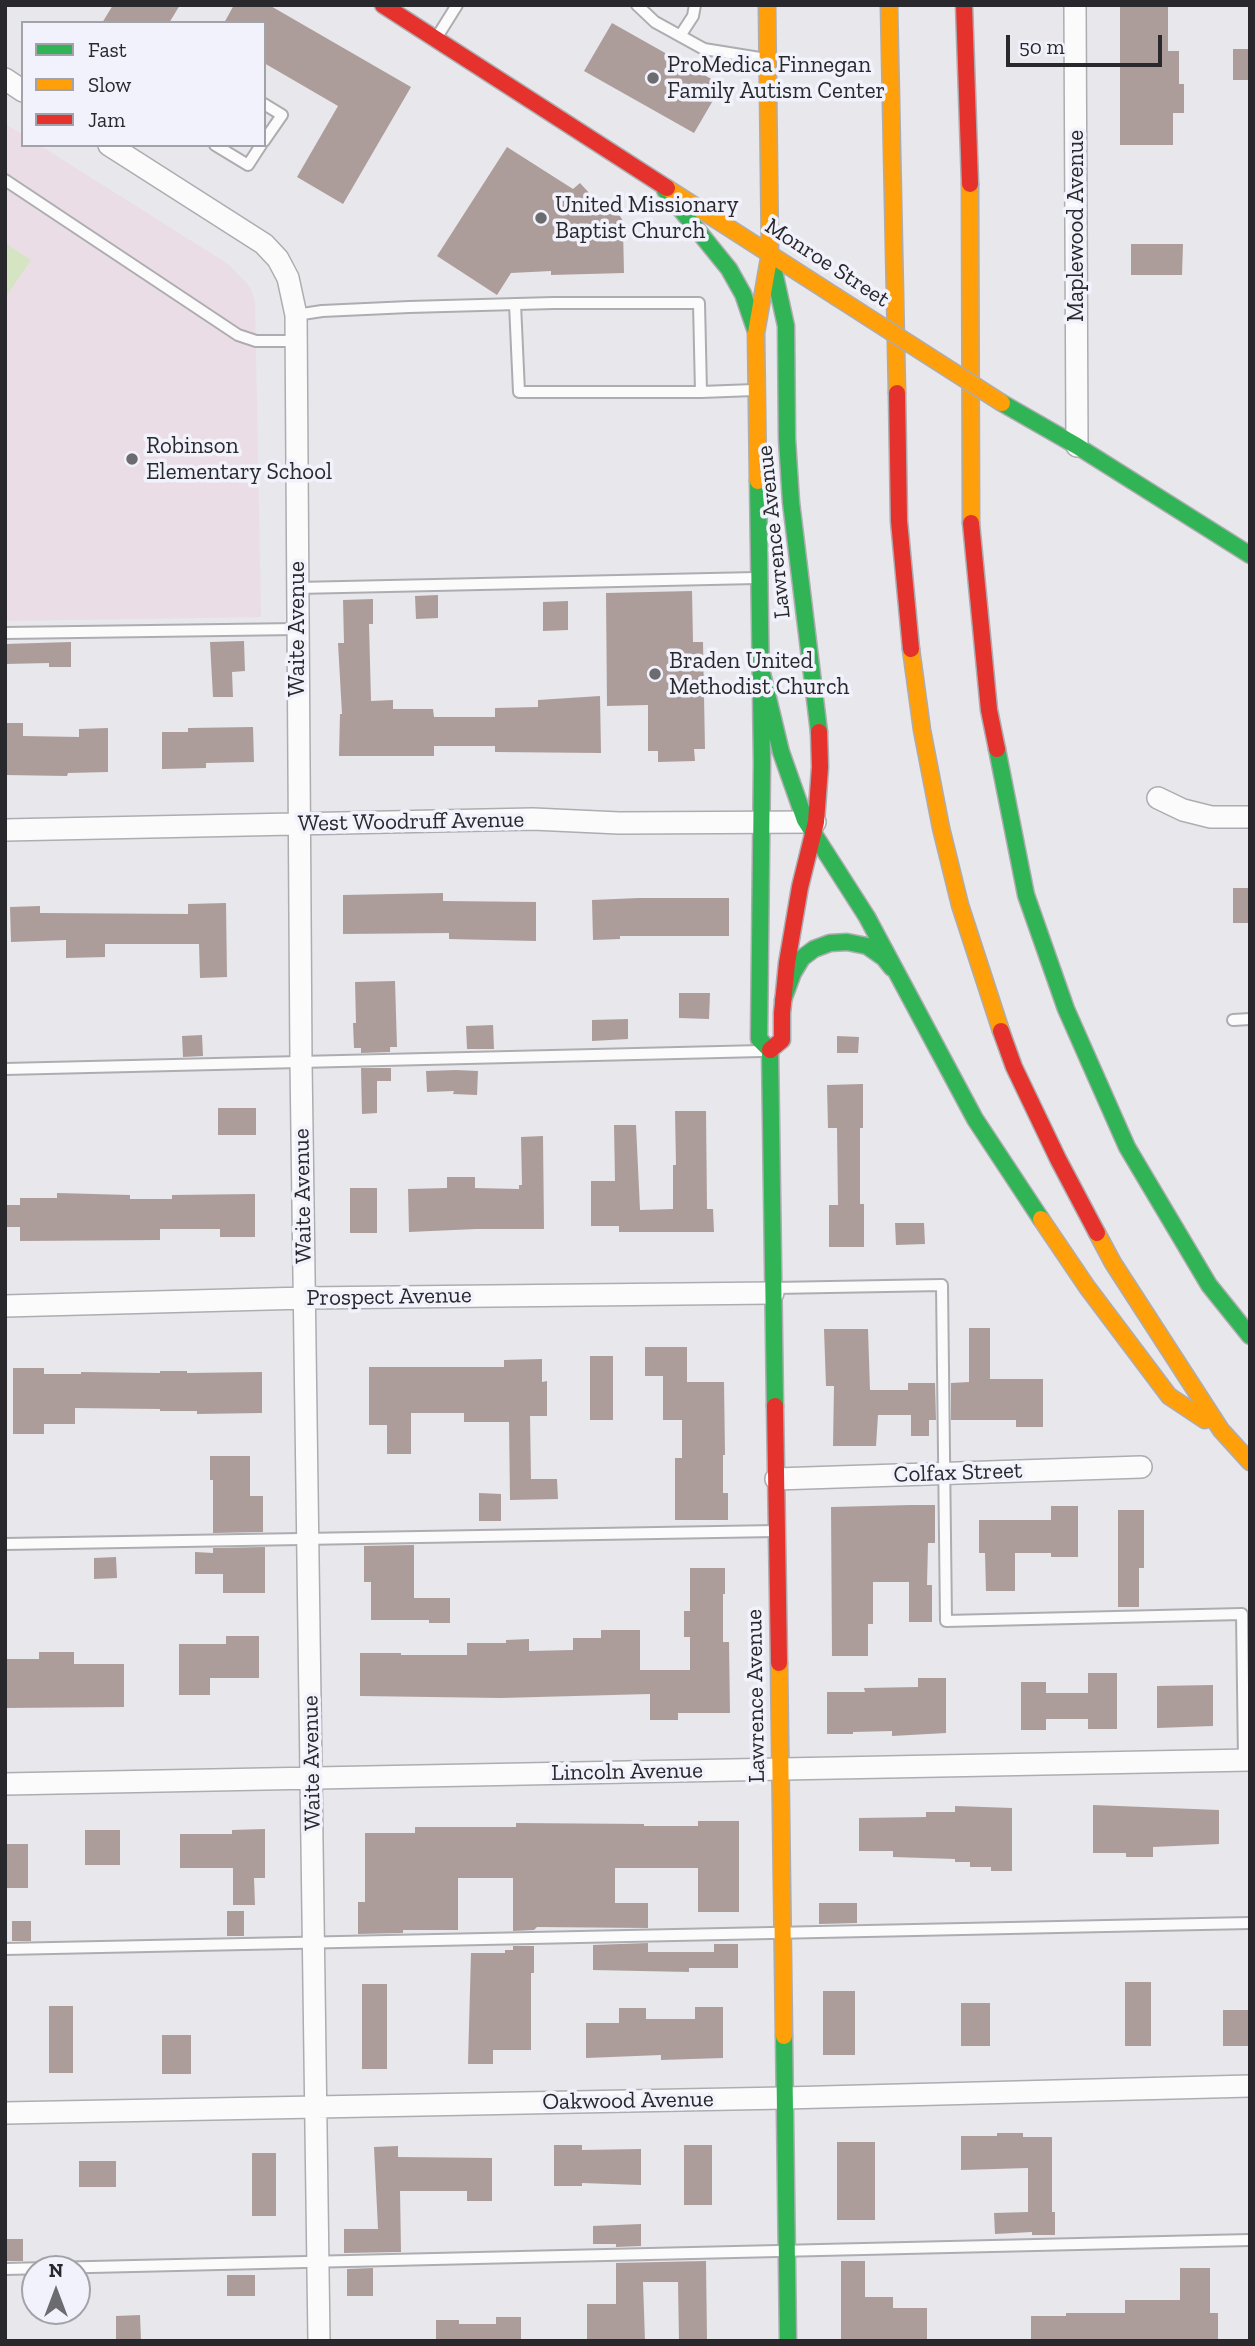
<!DOCTYPE html>
<style>
body{margin:0}
#map{position:relative;width:1255px;height:2346px;overflow:hidden;background:#e7e7ec;font-family:"Zilla Slab",serif}
canvas{display:block}
.frame{position:absolute;inset:0;border:7px solid #29292d;pointer-events:none}
.legend{position:absolute;left:21px;top:21px;width:245px;height:126px;box-sizing:border-box;background:#f2f2fc;border:2px solid #a2a2a9;margin:0;padding:9px 12px;list-style:none;font-size:21px;color:#29292d}
.legend li{display:flex;align-items:center;gap:14px;height:35px}
.legend b{width:35px;border:2px solid #a2a2a9}
.north{position:absolute;left:21px;top:2255px;width:70px;height:70px;box-sizing:border-box;background:#f2f2fc;border:2px solid #a2a2a9;border-radius:50%;rotate:0deg;font-size:19px;font-weight:700;line-height:28px;text-align:center;color:#29292d}
.north::after{content:'';display:block;margin:auto;width:24px;height:32px;background:#6c6c70;clip-path:polygon(50% 0,100% 100%,50% 72%,0 100%)}
.scale{position:absolute;left:1006px;top:35px;width:156px;height:32px;box-sizing:border-box;border:4px solid #29292d;border-top:0;padding-left:9px;font-size:21px;line-height:24px;white-space:nowrap;color:#29292d;-webkit-text-stroke:5px #f2f2fc;paint-order:stroke}
</style>
<div id="map">
<canvas width="1255" height="2346"></canvas>
<div class="frame"></div>
<ul class="legend">
<li><b style="height:9px;background:#30b455"></b>Fast</li>
<li><b style="height:9px;background:#ff9f0a"></b>Slow</li>
<li><b style="height:9px;background:#e5322d"></b>Jam</li>
</ul>
<div class="north">N</div>
<div class="scale">50 m</div>
</div>
<script>
const ctx = document.querySelector('canvas').getContext('2d');
ctx.lineJoin = 'round';
function paint(path, color) {
  ctx.fillStyle = color;
  ctx.fill(path, 'evenodd');
}
function poly(rows) {
  const path = new Path2D();
  for (const r of rows) {
    path.moveTo(r[0], r[1]);
    for (let i = 2; i < r.length; i += 2) path.lineTo(r[i], r[i + 1]);
  }
  return path;
}
function stroke(path, color, width, dash) {
  ctx.strokeStyle = color;
  ctx.lineWidth = width;
  ctx.lineCap = dash ? 'butt' : 'round';
  ctx.setLineDash(dash || []);
  ctx.stroke(path);
}
function drawText(font, color, halo, rows, align = 'center') {
  ctx.font = font + ' "Zilla Slab",serif';
  ctx.lineWidth = 7;
  ctx.setLineDash([]);
  ctx.textBaseline = 'middle';
  ctx.strokeStyle = halo;
  ctx.fillStyle = color;
  for (const [text, x, y, turn = 0] of rows) {
    ctx.save();
    ctx.translate(x, y);
    ctx.rotate((+turn || 0) * Math.PI / 180);
    ctx.textAlign = isNaN(turn) ? turn : align;
    if (halo) ctx.strokeText(text, 0, 0);
    ctx.fillText(text, 0, 0);
    ctx.restore();
  }
}
paint(poly([
 [5,124,23,135,23,145,39,145,228,264,250,287,255,301,261,617,5,621]
]), '#eadde5');
paint(poly([
 [5,243,31,260,5,298]
]), '#d5e5c4');
paint(poly([
 [113,5,180,5,169,23,102,23],
 [234,5,269,5,411,87,343,204,297,177,338,106,264,63,264,23,224,23],
 [1120,7,1168,7,1168,51,1179,51,1179,84,1184,84,1184,113,1173,113,1173,145,1120,145],
 [612,23,722,85,694,133,584,71],
 [1233,49,1250,49,1250,80,1233,80],
 [507,147,573,189,580,183,603,208,618,213,625,224,623,228,624,273,551,275,551,271,511,273,497,295,437,256],
 [1131,244,1183,244,1182,275,1131,275],
 [692,591,693,642,703,642,705,749,694,749,695,761,658,762,658,751,648,751,648,705,607,706,606,593],
 [438,595,438,618,416,619,415,596],
 [373,599,373,624,369,624,371,701,393,700,393,709,433,709,434,717,495,717,495,708,538,707,538,700,600,696,601,753,495,752,495,746,434,746,434,756,339,756,340,714,342,714,338,643,344,643,343,600],
 [568,601,568,630,543,631,543,602],
 [244,641,245,671,232,672,233,697,213,697,210,642],
 [71,642,71,667,49,667,49,663,5,664,5,644],
 [5,723,23,723,23,736,79,737,79,729,108,728,108,772,68,773,67,776,5,775],
 [253,727,254,762,206,763,206,768,162,769,162,732,188,732,188,728],
 [1233,888,1250,888,1250,923,1233,923],
 [443,893,443,901,536,902,536,941,449,939,449,933,343,934,343,895],
 [639,898,729,898,729,936,620,936,620,939,593,940,592,900],
 [226,903,227,977,200,978,199,944,105,944,105,957,66,958,66,940,11,942,10,907,40,906,40,913,188,914,188,904],
 [395,981,397,1047,390,1047,390,1052,361,1053,361,1048,354,1048,353,1023,356,1023,355,982],
 [679,993,710,993,709,1019,679,1018],
 [628,1019,628,1039,592,1041,592,1020],
 [493,1025,494,1049,467,1049,466,1026],
 [202,1035,203,1056,183,1057,182,1036],
 [837,1036,859,1037,858,1053,837,1053],
 [361,1068,391,1068,391,1081,377,1081,377,1113,362,1114],
 [456,1070,478,1071,477,1095,453,1094,454,1091,427,1092,426,1071],
 [863,1084,863,1128,860,1128,860,1204,864,1204,864,1247,829,1247,829,1205,838,1205,837,1128,828,1128,827,1085],
 [218,1108,256,1108,256,1135,218,1135],
 [675,1111,706,1111,707,1209,713,1209,714,1232,619,1232,619,1226,591,1226,591,1181,615,1181,614,1125,636,1125,640,1210,673,1209,673,1165,676,1165],
 [543,1136,544,1229,476,1229,409,1232,408,1189,447,1188,447,1177,475,1177,475,1188,519,1189,519,1185,522,1185,521,1137],
 [350,1188,377,1188,377,1233,350,1233],
 [57,1193,130,1195,130,1199,172,1199,172,1195,255,1194,255,1237,220,1237,220,1229,160,1229,160,1240,20,1241,20,1227,5,1227,5,1205,20,1205,20,1198,57,1198],
 [895,1223,924,1223,925,1244,896,1245],
 [969,1328,990,1328,990,1379,1043,1379,1043,1427,1016,1427,1016,1420,951,1420,951,1383,969,1382],
 [824,1329,868,1329,870,1390,908,1390,908,1383,935,1383,936,1420,929,1420,929,1436,911,1436,911,1415,878,1415,876,1446,833,1446,834,1386,826,1386],
 [645,1347,687,1347,687,1382,724,1382,725,1455,723,1455,723,1493,728,1493,728,1520,675,1520,675,1458,682,1458,682,1420,663,1420,663,1376,645,1376],
 [590,1356,613,1356,613,1420,590,1420],
 [542,1359,542,1382,547,1381,547,1416,530,1416,531,1479,557,1479,558,1499,510,1500,509,1422,464,1422,464,1413,411,1413,411,1454,387,1454,387,1425,369,1425,369,1367,504,1367,504,1360],
 [13,1368,44,1368,44,1374,81,1374,81,1372,160,1373,160,1371,187,1371,187,1373,262,1372,262,1413,197,1414,197,1411,160,1411,160,1409,75,1408,75,1424,44,1424,44,1434,13,1434],
 [210,1456,250,1456,250,1496,263,1496,263,1532,213,1533,213,1480,210,1480],
 [479,1493,501,1494,501,1521,479,1521],
 [911,1505,935,1505,935,1543,928,1543,927,1585,932,1585,932,1622,909,1622,909,1582,873,1582,873,1624,868,1624,868,1656,832,1656,831,1507],
 [1051,1506,1078,1506,1078,1557,1051,1557,1051,1553,1015,1553,1015,1591,986,1591,985,1553,979,1553,979,1520,1051,1520],
 [1118,1510,1144,1510,1144,1568,1139,1568,1139,1607,1118,1607],
 [414,1545,414,1598,450,1598,450,1623,429,1623,429,1620,371,1620,371,1582,364,1582,364,1546],
 [265,1547,265,1593,223,1593,223,1574,195,1574,195,1552,213,1553,213,1548],
 [116,1557,117,1578,94,1579,94,1558],
 [690,1568,725,1568,725,1594,723,1594,723,1642,729,1642,730,1713,678,1713,678,1720,650,1720,650,1694,501,1698,360,1696,360,1653,401,1653,401,1655,467,1655,467,1643,506,1643,506,1640,529,1639,529,1651,573,1650,573,1638,601,1638,601,1630,640,1630,640,1670,690,1670,690,1637,684,1637,684,1611,690,1611],
 [226,1636,259,1636,259,1678,210,1678,210,1695,179,1695,179,1644,226,1644],
 [39,1652,74,1652,74,1664,124,1664,124,1707,5,1708,5,1659,39,1659],
 [1088,1673,1117,1673,1117,1729,1088,1729,1088,1719,1046,1719,1046,1730,1021,1730,1021,1682,1046,1682,1046,1693,1088,1693],
 [918,1678,946,1678,946,1733,892,1736,892,1731,853,1732,853,1734,827,1734,827,1692,865,1692,864,1688,918,1687],
 [1213,1685,1213,1726,1157,1728,1157,1686],
 [1093,1805,1219,1810,1219,1844,1153,1847,1153,1857,1126,1857,1126,1853,1093,1853],
 [955,1806,1012,1808,1012,1871,991,1871,991,1867,970,1867,970,1862,955,1862,955,1859,893,1857,893,1851,859,1851,859,1818,926,1817,926,1812,955,1812],
 [698,1821,739,1821,739,1912,698,1912,698,1868,615,1868,615,1903,648,1903,648,1928,537,1927,534,1930,513,1931,513,1878,458,1878,458,1930,403,1930,403,1933,358,1934,358,1902,365,1902,365,1833,415,1833,415,1827,516,1827,516,1823,644,1824,644,1826,698,1826],
 [265,1829,265,1878,254,1878,255,1905,233,1905,233,1868,180,1868,180,1834,232,1834,232,1830],
 [85,1830,120,1830,120,1865,85,1865],
 [5,1844,28,1844,28,1888,5,1888],
 [819,1903,857,1903,857,1923,819,1924],
 [227,1911,244,1911,244,1936,227,1936],
 [12,1921,31,1921,31,1941,12,1941],
 [648,1943,648,1952,714,1952,714,1944,738,1944,738,1968,689,1968,689,1972,593,1970,593,1945],
 [513,1946,534,1946,534,1973,531,1973,531,2050,493,2050,493,2064,468,2064,471,1953,505,1953,505,1950,513,1950],
 [1125,1982,1151,1982,1151,2046,1125,2046],
 [362,1984,387,1984,387,2069,362,2069],
 [823,1991,855,1991,855,2055,823,2055],
 [961,2003,990,2003,990,2046,961,2046],
 [49,2006,73,2006,73,2073,49,2073],
 [695,2007,723,2007,723,2058,661,2060,661,2055,586,2058,586,2023,619,2023,619,2008,646,2008,646,2019,695,2019],
 [1223,2010,1250,2010,1250,2046,1223,2046],
 [162,2035,191,2035,191,2074,162,2074],
 [997,2133,1023,2133,1023,2137,1052,2137,1052,2212,1055,2212,1055,2235,1032,2235,1032,2232,995,2234,994,2213,1028,2212,1028,2168,961,2170,961,2136,997,2136],
 [837,2142,875,2142,875,2220,837,2220],
 [554,2145,582,2145,582,2150,641,2149,641,2185,582,2183,582,2186,554,2186],
 [684,2145,712,2145,712,2205,684,2205],
 [398,2146,398,2157,492,2158,492,2201,467,2201,467,2191,400,2191,401,2252,344,2253,344,2229,378,2229,374,2147],
 [252,2153,276,2153,276,2216,252,2216],
 [79,2161,116,2161,116,2187,79,2187],
 [641,2224,641,2246,616,2247,616,2244,593,2244,593,2226],
 [5,2239,23,2239,23,2261,5,2261],
 [706,2261,707,2341,679,2341,678,2282,643,2282,645,2341,587,2341,587,2304,616,2304,616,2263],
 [841,2261,865,2261,865,2297,893,2297,893,2308,927,2308,927,2341,841,2341],
 [373,2268,373,2296,347,2296,347,2269],
 [1180,2268,1210,2268,1210,2313,1218,2313,1218,2341,1031,2341,1031,2316,1066,2316,1066,2313,1125,2313,1125,2300,1180,2300],
 [227,2275,255,2275,255,2296,227,2296],
 [140,2315,141,2341,116,2341,116,2316],
 [496,2317,521,2317,521,2341,436,2341,436,2320,459,2320,459,2324,496,2324]
]), '#ad9d9a');
const lane = poly([
 [637,5,655,22,704,49,766,59],
 [680,36,693,16,695,5],
 [437,37,457,5],
 [264,104,282,115,264,141],
 [215,145,248,165,261,145],
 [5,180,238,335,256,341,296,341],
 [515,304,519,392,701,392],
 [296,315,322,311,409,307,553,303,699,303,701,392,754,390],
 [297,588,756,578],
 [5,633,297,629],
 [1233,1020,1250,1019],
 [5,1069,762,1051],
 [774,1288,942,1285,946,1621,1242,1614,1244,1760],
 [5,1544,776,1531],
 [5,1949,1250,1923],
 [5,2269,1250,2240]
]);
const street = poly([
 [1075,5,1077,446],
 [5,79,23,91],
 [109,145,264,244,278,259,288,278,296,315,301,1062,319,2341],
 [1158,798,1183,810,1211,817,1250,817],
 [5,830,533,819,619,823,815,822],
 [5,1306,305,1298,773,1293],
 [776,1479,1141,1467],
 [5,1784,1250,1760],
 [5,2113,784,2098,1250,2086]
]);
const fast = poly([
 [665,190,729,269,743,294,755,329],
 [773,267,786,326,787,439,791,502,819,732],
 [1002,403,1077,446,1250,555],
 [758,481,762,763,759,1039,770,1050,775,1406],
 [761,669,781,752,805,820,867,917,975,1119,1041,1219],
 [997,749,1026,895,1066,1009,1127,1147,1209,1285,1250,1336],
 [783,1000,793,973,802,958,814,949,830,943,847,942,867,946,884,958,892,968],
 [784,2036,788,2341]
]);
const slow = poly([
 [889,5,897,393],
 [970,184,971,523],
 [667,188,835,296],
 [758,481,756,333,770,253,767,5],
 [911,649,922,730,941,828,960,905,1001,1031],
 [1041,1219,1087,1287,1169,1396,1205,1420],
 [1097,1233,1113,1263,1221,1430,1250,1462],
 [779,1663,784,2036]
]);
const jam = poly([
 [383,5,667,188],
 [964,5,970,184],
 [897,393,899,521,911,649],
 [971,523,989,710,997,749],
 [1001,1031,1014,1067,1058,1159,1097,1233],
 [770,1050,782,1040,782,1013,787,963,800,887,816,822,820,767,819,732],
 [775,1406,779,1663]
]);
stroke(lane, '#adadb1', 14);
stroke(street, '#adadb1', 24);
stroke(fast, '#adadb1', 19);
stroke(slow, '#adadb1', 19);
stroke(jam, '#adadb1', 19);
stroke(lane, '#fbfbfc', 10);
stroke(street, '#fbfbfc', 21);
stroke(fast, '#30b455', 16);
stroke(slow, '#ff9f0a', 16);
stroke(jam, '#e5322d', 16);
const slowBridge = poly([
 [835,296,1002,403]
]);
stroke(slowBridge, '#adadb1', 19, []);
stroke(slowBridge, '#ff9f0a', 16);
for (const [x, y, r, color] of [
 [653,78,7,"#6c6c70"],
 [541,218,7,"#6c6c70"],
 [132,459,7,"#6c6c70"],
 [655,674,7,"#6c6c70"]
]) {
  const dot = new Path2D();
  dot.arc(x, y, r, 0, 2 * Math.PI);
  ctx.fillStyle = color;
  ctx.fill(dot);
  stroke(dot, '#f2f2fc', 2.5);
}
drawText('23px', '#29292d', '#f2f2fc', [
 ["ProMedica Finnegan",667,65],
 ["Family Autism Center",667,91],
 ["United Missionary",555,205],
 ["Baptist Church",555,231],
 ["Robinson",146,446],
 ["Elementary School",146,472],
 ["Braden United",669,661],
 ["Methodist Church",669,687]
], 'left');
drawText('23px', '#29292d', '#f2f2fc', [
 ["Maplewood Avenue",1076,226,-90],
 ["Monroe Street",827,263,33],
 ["Lawrence Avenue",774,532,-96],
 ["Waite Avenue",297,629,-90],
 ["West Woodruff Avenue",411,822,-1],
 ["Waite Avenue",303,1196,-91],
 ["Prospect Avenue",389,1297,-1],
 ["Colfax Street",958,1473,-2],
 ["Lawrence Avenue",756,1696,-91],
 ["Waite Avenue",312,1763,-91],
 ["Lincoln Avenue",627,1772,-1],
 ["Oakwood Avenue",628,2101,-1]
]);
</script>
